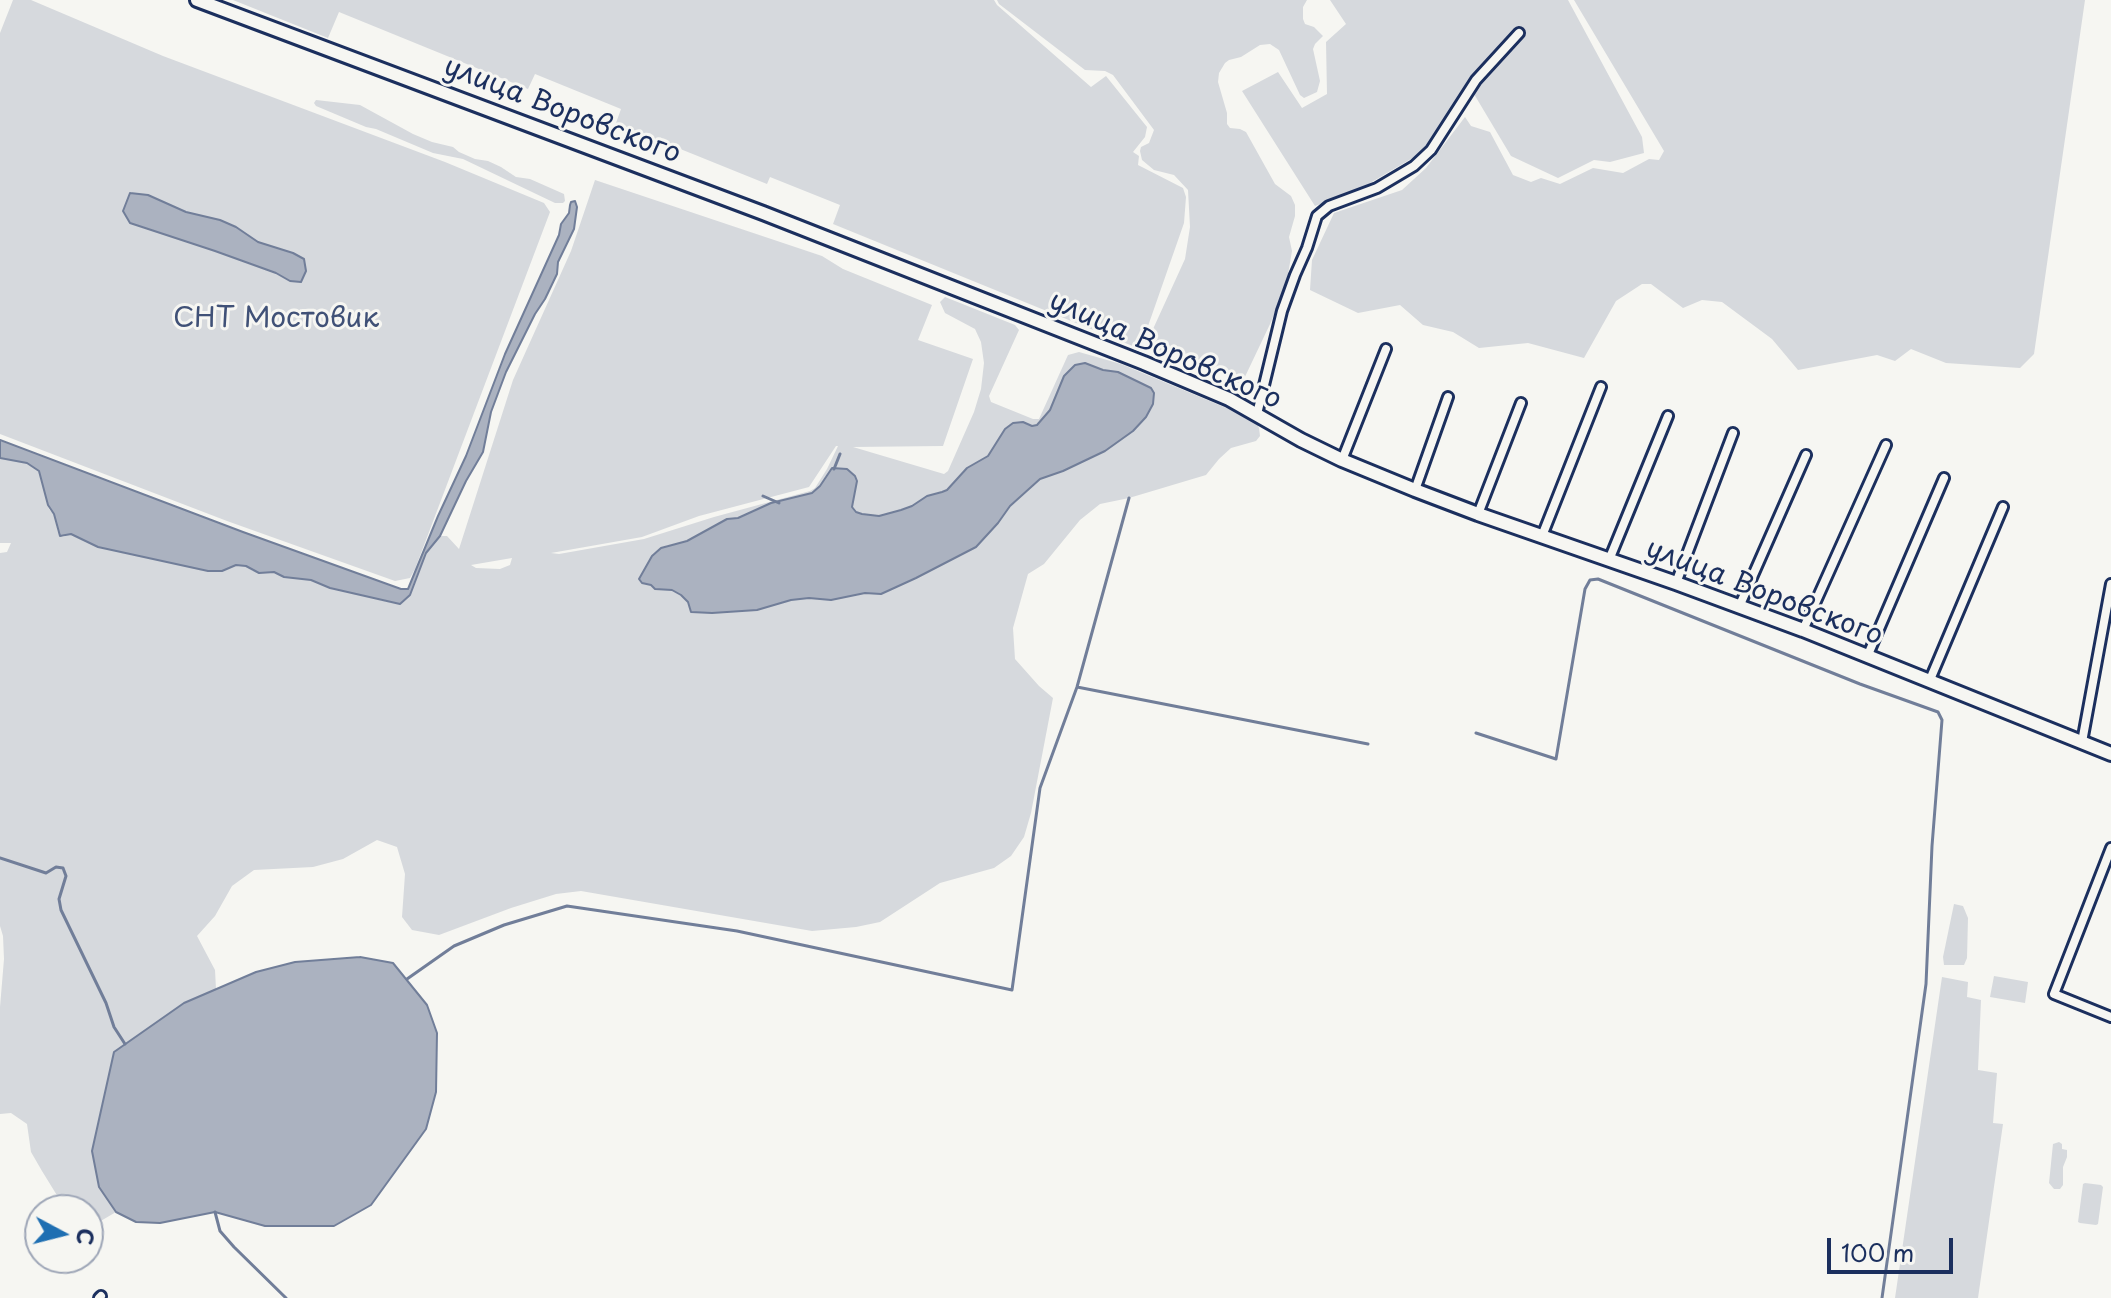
<!DOCTYPE html>
<meta charset="utf-8">
<style>
body{margin:0}
#map{position:relative;width:2111px;height:1298px;overflow:hidden;background:#f6f6f2;font-family:"Playpen Sans",sans-serif}
canvas{display:block}
.north{position:absolute;left:24px;top:1194px;width:80px;height:80px;box-sizing:border-box;background:#f6f6f2;border:2px solid #9ea6b7;border-radius:50%;rotate:97deg;font-size:22px;font-weight:700;line-height:32px;text-align:center;color:#1b2f5e}
.north::after{content:'';display:block;margin:auto;width:28px;height:36px;background:#1f6fb2;clip-path:polygon(50% 0,100% 100%,50% 72%,0 100%)}
.scale{position:absolute;left:1827px;top:1238px;width:126px;height:36px;box-sizing:border-box;border:4px solid #1b2f5e;border-top:0;padding-left:10px;font-size:24px;line-height:28px;white-space:nowrap;color:#1b2f5e;-webkit-text-stroke:6px #f6f6f2;paint-order:stroke}
</style>
<div id="map">
<canvas width="2111" height="1298"></canvas>
<div class="north">С</div>
<div class="scale">100 m</div>
</div>
<script>
const ctx = document.querySelector('canvas').getContext('2d');
ctx.lineJoin = 'round';
function paint(path, color) {
  ctx.fillStyle = color;
  ctx.fill(path, 'evenodd');
}
function poly(rows) {
  const path = new Path2D();
  for (const r of rows) {
    path.moveTo(r[0], r[1]);
    for (let i = 2; i < r.length; i += 2) path.lineTo(r[i], r[i + 1]);
  }
  return path;
}
function stroke(path, color, width, dash) {
  ctx.strokeStyle = color;
  ctx.lineWidth = width;
  ctx.lineCap = dash ? 'butt' : 'round';
  ctx.setLineDash(dash || []);
  ctx.stroke(path);
}
function drawText(font, color, halo, rows, align = 'center') {
  ctx.font = font + ' "Playpen Sans",sans-serif';
  ctx.lineWidth = 6;
  ctx.setLineDash([]);
  ctx.textBaseline = 'middle';
  ctx.strokeStyle = halo;
  ctx.fillStyle = color;
  for (const [text, x, y, turn = 0] of rows) {
    ctx.save();
    ctx.translate(x, y);
    ctx.rotate((+turn || 0) * Math.PI / 180);
    ctx.textAlign = isNaN(turn) ? turn : align;
    if (halo) ctx.strokeText(text, 0, 0);
    ctx.fillText(text, 0, 0);
    ctx.restore();
  }
}
paint(poly([
 [13,0,31,0,163,56,445,162,544,203,550,212,415,569,410,578,395,581,227,521,0,434,0,33],
 [233,0,994,0,997,5,1091,87,1106,76,1147,127,1145,137,1133,152,1139,156,1138,165,1183,188,1186,197,1184,223,1140,349,833,224,840,205,770,177,767,184,616,123,621,109,535,74,528,89,339,12,328,38],
 [997,0,1307,0,1303,7,1303,19,1305,24,1314,27,1323,36,1315,44,1313,49,1320,81,1317,92,1304,98,1300,95,1279,50,1270,44,1260,45,1241,57,1229,60,1225,63,1219,73,1218,82,1227,113,1227,124,1230,128,1240,129,1246,132,1275,184,1291,196,1295,205,1295,216,1289,237,1292,251,1287,280,1271,322,1242,383,1236,383,1214,369,1193,363,1179,347,1163,351,1152,349,1149,345,1148,340,1185,259,1190,227,1188,190,1174,175,1154,170,1142,160,1140,151,1141,147,1149,143,1154,130,1113,75,1105,71,1085,70,999,4],
 [1330,0,1568,0,1642,137,1644,153,1610,162,1594,160,1558,178,1511,156,1468,84,1435,136,1416,156,1360,189,1315,206,1242,91,1278,72,1302,108,1327,94,1326,42,1346,24],
 [1574,0,2085,0,2034,354,2020,368,1946,363,1911,349,1895,361,1877,355,1798,370,1772,339,1722,302,1702,300,1683,308,1651,284,1642,284,1616,301,1584,358,1528,343,1479,348,1453,332,1423,325,1400,305,1358,313,1310,290,1312,260,1334,213,1402,190,1426,168,1465,117,1471,126,1490,132,1513,175,1531,182,1541,178,1560,184,1593,168,1623,173,1649,159,1659,160,1664,151],
 [316,100,360,105,413,134,432,142,453,147,459,152,475,159,488,161,501,167,516,177,530,179,564,194,565,201,563,203,555,203,463,159,433,153,376,129,366,127,316,106,314,103],
 [595,180,822,256,843,269,932,305,918,340,973,359,943,446,853,447,944,474,948,471,974,412,981,389,984,363,981,342,975,329,945,313,940,302,945,297,1015,325,1019,330,989,396,991,402,1033,419,1039,419,1068,355,1079,352,1121,364,1248,417,1256,422,1259,428,1260,436,1256,441,1231,448,1219,459,1206,475,1129,498,1100,504,1080,520,1044,564,1028,574,1013,628,1015,659,1039,686,1053,698,1031,813,1024,837,1011,856,994,868,940,883,880,922,856,927,812,931,581,891,556,894,511,908,439,935,412,930,402,917,405,874,397,847,377,840,343,859,313,867,254,870,232,886,215,916,197,936,215,970,216,989,184,1003,99,1187,116,1212,99,1222,88,1223,88,1210,71,1210,58,1197,42,1171,31,1152,27,1124,11,1113,0,1114,0,1007,4,959,3,936,0,926,0,553,7,552,11,543,0,543,0,458,27,463,39,471,49,509,54,514,58,532,63,537,71,534,98,547,208,571,222,571,236,565,246,566,253,571,274,572,284,577,311,580,330,588,393,603,414,586,426,553,440,536,447,536,459,549,513,380,571,251],
 [1085,363,1103,370,1118,372,1151,388,1154,393,1153,404,1146,417,1133,431,1105,451,1063,471,1040,478,1010,506,998,523,965,553,953,557,916,578,881,594,865,593,831,600,809,598,791,600,757,610,696,613,691,612,688,602,681,595,672,590,655,589,641,575,648,566,652,556,666,546,686,541,727,519,738,518,771,503,812,493,820,486,826,476,853,498,852,507,856,512,862,514,879,516,901,510,912,506,927,496,942,492,947,490,967,468,988,456,997,443,1023,422,1032,426,1037,425,1050,410,1064,376,1075,365],
 [836,446,838,446,827,469,815,488,810,491,714,517,644,539,559,554,551,553,642,537,699,516,809,487],
 [512,558,510,565,500,569,476,568,471,565],
 [1954,904,1963,906,1968,918,1967,958,1964,965,1944,965,1943,957],
 [1994,976,2028,982,2025,1003,1990,997],
 [1942,977,1968,982,1967,997,1981,1000,1978,1070,1997,1073,1993,1123,2003,1124,1978,1298,1895,1298],
 [2059,1142,2062,1144,2062,1149,2067,1150,2067,1157,2063,1167,2063,1185,2060,1189,2054,1189,2049,1183,2053,1144],
 [2085,1183,2101,1185,2103,1187,2098,1224,2096,1225,2080,1223,2078,1222,2083,1184]
]), '#d6d9dd');
const water = poly([
 [130,193,148,195,186,212,220,220,236,227,258,242,293,253,304,259,306,271,301,282,290,281,276,273,215,251,130,223,123,211,130,193],
 [575,201,577,207,574,229,558,262,557,274,545,299,535,314,506,372,491,412,483,452,466,481,440,536,426,553,410,595,400,604,330,588,311,580,284,577,274,572,259,573,246,566,236,565,222,571,208,571,98,547,71,534,60,536,54,514,48,505,39,471,27,463,0,458,0,440,243,532,401,589,408,589,438,516,466,456,505,354,559,235,561,224,569,213,570,205,571,202,575,201],
 [1085,363,1103,370,1118,372,1151,388,1154,393,1153,404,1146,417,1133,431,1105,451,1063,471,1040,479,1010,506,998,523,976,547,916,578,881,594,865,593,831,600,809,598,791,600,757,610,712,613,691,612,688,602,681,595,672,590,655,589,651,585,642,583,639,579,652,556,661,548,687,541,727,519,738,518,771,503,812,493,820,486,832,468,847,469,855,476,857,481,852,507,856,512,862,514,879,516,901,510,912,506,927,496,942,492,947,490,967,468,988,456,1005,429,1013,423,1023,422,1032,426,1037,425,1050,410,1064,376,1075,365,1085,363],
 [360,957,393,963,427,1005,437,1033,436,1092,426,1129,371,1205,334,1226,265,1226,215,1212,160,1223,136,1222,116,1212,99,1187,92,1151,114,1052,184,1003,256,972,295,962,360,957]
]);
paint(water, '#abb2c0');
stroke(water, '#717e99', 2);
stroke(poly([
 [834,469,840,454],
 [763,496,779,503],
 [1077,687,1368,744],
 [1476,733,1556,759,1585,589,1590,580,1598,579,1860,684,1938,712,1942,720,1932,846,1926,984,1882,1298],
 [0,858,46,873,56,867,63,868,66,876,59,899,61,910,106,1003,114,1027,125,1044],
 [407,979,454,946,504,925,567,906,737,931,1012,990,1040,788,1077,687,1129,498],
 [215,1212,220,1231,234,1247,286,1298]
]), '#717e99', 3);
const minor = poly([
 [1257,414,1282,311,1295,275,1307,248,1317,216,1329,206,1377,188,1414,166,1431,150,1476,80,1519,33],
 [1342,460,1386,349],
 [1415,490,1448,397],
 [1478,514,1521,403],
 [1542,536,1601,387],
 [1609,560,1668,416],
 [1676,583,1733,433],
 [1739,607,1806,455],
 [1803,630,1886,445],
 [1867,657,1944,478],
 [1929,682,2003,507],
 [2082,742,2111,584],
 [2111,848,2054,994,2111,1017],
 [99,1298,101,1296]
]);
const primary = poly([
 [197,0,763,213,1144,363,1229,399,1301,440,1342,460,1415,490,1478,514,1676,583,1803,630,2111,754]
]);
stroke(minor, '#1b2f5e', 14);
stroke(primary, '#1b2f5e', 18);
stroke(minor, '#f6f6f2', 8);
stroke(primary, '#f6f6f2', 12);
drawText('28px', '#1b2f5e', '#f6f6f2', [
 ["улица Воровского",562,111,21],
 ["улица Воровского",1165,351,24],
 ["улица Воровского",1764,593,21]
]);
drawText('28px', '#405177', '#f6f6f2', [
 ["СНТ Мостовик",276,319]
]);
</script>
